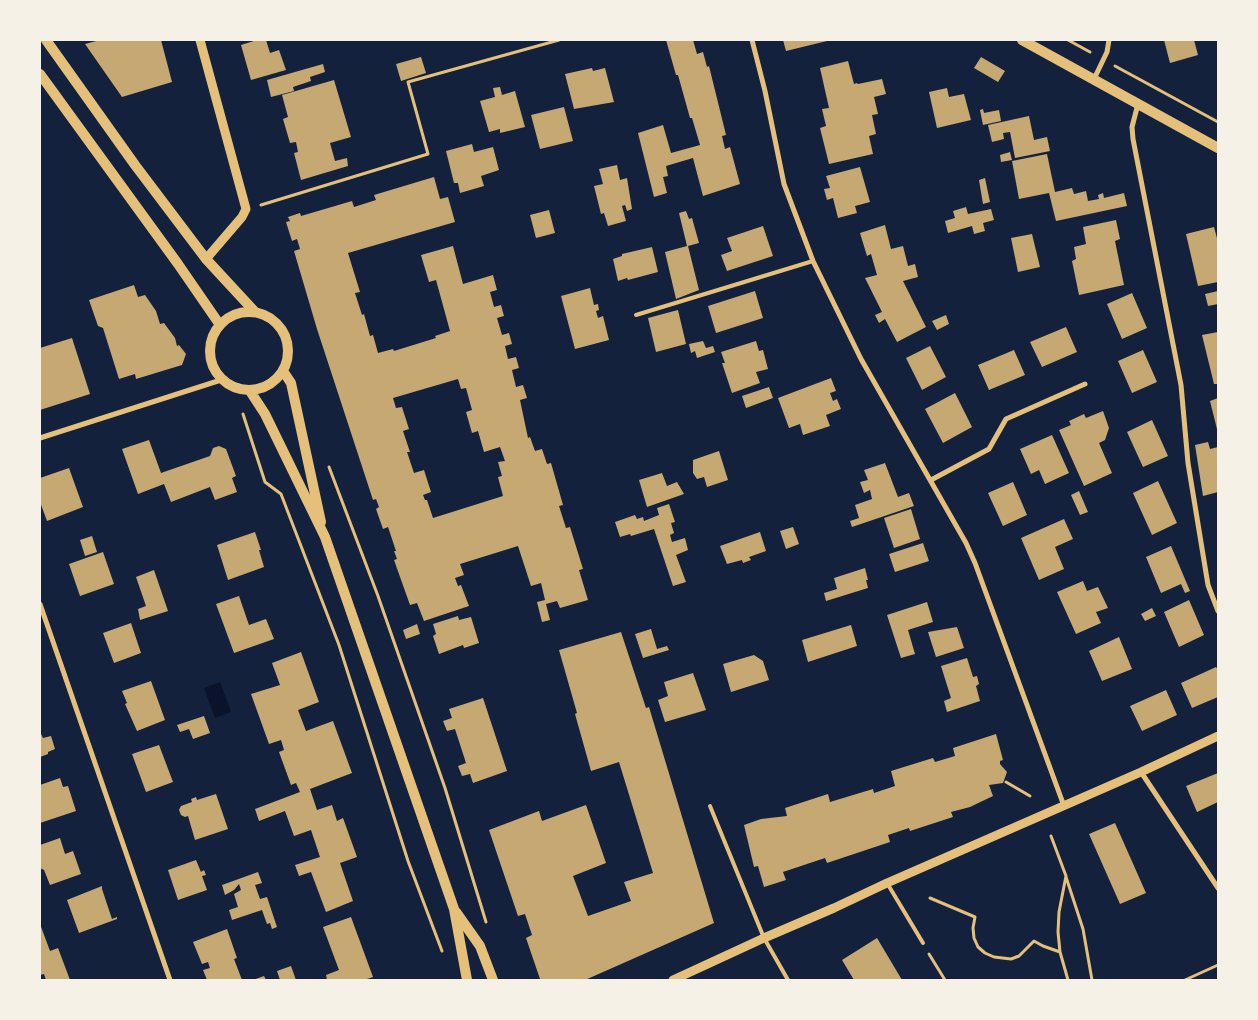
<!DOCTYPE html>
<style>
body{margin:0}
#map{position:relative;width:1258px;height:1020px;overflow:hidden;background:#14213d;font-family:"Varela Round",sans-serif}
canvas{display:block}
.frame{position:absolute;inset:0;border:41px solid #f6f1e7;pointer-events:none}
</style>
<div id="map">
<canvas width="1258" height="1020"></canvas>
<div class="frame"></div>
</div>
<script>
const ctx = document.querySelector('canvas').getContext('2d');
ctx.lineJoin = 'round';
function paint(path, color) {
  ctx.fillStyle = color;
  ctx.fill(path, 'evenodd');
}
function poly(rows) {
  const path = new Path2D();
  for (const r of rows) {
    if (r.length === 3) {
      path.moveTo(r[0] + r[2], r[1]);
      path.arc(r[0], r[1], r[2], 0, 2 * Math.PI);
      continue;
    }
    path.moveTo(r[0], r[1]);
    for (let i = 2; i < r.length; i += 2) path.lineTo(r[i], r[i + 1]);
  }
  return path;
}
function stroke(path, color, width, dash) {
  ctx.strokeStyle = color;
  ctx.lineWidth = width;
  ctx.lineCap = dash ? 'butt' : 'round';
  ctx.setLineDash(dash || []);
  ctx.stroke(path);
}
paint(poly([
 [220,682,231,712,215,718,204,688]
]), '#0b132b');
paint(poly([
 [100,40,161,40,172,82,122,97,85,44],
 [257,40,266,40,270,53,279,50,286,70,251,80,241,45],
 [666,40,693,40,697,54,703,52,707,67,709,66,726,135,722,136,725,149,730,147,740,184,703,196,693,158,666,166,668,176,663,177,667,193,654,197,638,133,663,125,671,153,700,145,692,118,690,118,678,75,676,75],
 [783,40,827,40,827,41,786,51],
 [1164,40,1194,40,1198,55,1170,63],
 [421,57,426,73,401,81,396,64],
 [981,57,1005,71,998,82,974,68],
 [848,61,854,84,857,83,858,84,882,79,886,94,874,97,878,114,872,115,876,134,869,136,873,154,829,164,820,128,826,126,822,109,829,108,820,68],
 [323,64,325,72,310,77,311,81,293,87,294,91,271,97,267,80],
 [592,68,593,71,605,68,614,102,574,109,565,74],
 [334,80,351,137,330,143,335,161,347,158,348,166,301,180,294,153,298,152,296,142,290,143,283,119,288,117,282,95],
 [500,87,502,95,515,91,525,127,500,133,500,129,489,132,480,101,495,97,493,88],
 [947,88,949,97,964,94,971,120,937,128,929,92],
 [564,107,573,141,540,149,531,115],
 [983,109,984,113,999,110,1001,121,983,125,980,110],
 [1029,116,1034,140,1047,137,1050,151,1015,158,1010,132,1003,133,1004,139,992,142,988,125],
 [472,144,474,152,493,147,499,170,481,176,484,186,460,193,458,183,454,183,446,151],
 [1010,152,1012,160,1001,162,1000,155],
 [1047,154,1055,192,1072,188,1074,194,1086,191,1088,201,1099,199,1098,195,1103,193,1104,198,1124,193,1127,206,1056,221,1049,193,1019,199,1012,161],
 [617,165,620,180,627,178,632,209,627,211,625,205,622,206,626,221,608,226,604,213,601,214,594,186,603,184,599,169],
 [860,167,870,202,855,206,857,213,838,218,833,198,827,200,824,189,830,188,826,176],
 [434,177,440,199,448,197,455,222,348,253,360,292,355,293,362,315,364,314,370,336,373,335,378,353,393,349,394,351,436,338,435,336,450,331,436,280,429,282,421,255,453,246,463,284,493,275,497,290,490,292,494,307,501,305,504,316,497,318,502,335,509,333,512,344,505,346,508,359,516,357,519,368,512,370,516,387,523,385,527,398,520,400,528,438,530,437,535,451,542,449,547,464,551,463,563,505,559,506,566,528,570,527,583,569,579,570,588,600,560,608,557,601,546,604,550,620,542,622,537,602,545,600,541,583,531,586,518,546,460,564,464,575,455,578,458,586,461,585,469,606,424,621,417,603,410,605,394,560,397,559,394,551,396,551,388,527,383,529,376,509,379,507,376,499,373,500,317,329,294,251,300,249,297,239,292,241,286,222,290,221,288,217,300,213,301,216,352,201,354,207,376,200,374,195],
 [458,379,461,389,466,388,472,410,466,412,472,433,478,431,484,452,500,447,505,461,498,462,502,476,498,477,503,496,433,518,427,500,425,500,423,495,431,492,424,470,414,473,407,452,410,452,403,431,409,429,402,407,396,408,393,398],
 [985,178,990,202,983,204,979,180],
 [966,207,968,214,991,209,994,220,983,223,985,231,974,234,972,226,948,233,945,221,955,218,953,211],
 [549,210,555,233,536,238,530,215],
 [686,211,689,219,692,218,699,243,688,246,699,290,676,299,665,252,687,246,679,213],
 [1116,220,1120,239,1115,241,1124,285,1079,295,1072,261,1076,259,1074,247,1086,244,1083,227],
 [885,225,891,249,903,246,908,266,915,264,918,277,903,281,926,327,897,342,885,319,879,323,875,315,882,312,865,278,877,275,871,254,867,256,860,233],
 [763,226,773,256,727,271,721,255,732,251,727,238],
 [1214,227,1218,242,1218,282,1198,286,1186,234],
 [1032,234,1040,267,1018,272,1011,238],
 [652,247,658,272,628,280,627,278,618,281,613,259,622,256,622,254],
 [134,285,138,297,145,295,156,311,160,324,164,323,175,338,177,346,179,345,186,354,182,365,136,379,135,374,119,379,103,328,98,326,89,300],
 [590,288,594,305,598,304,599,310,596,311,598,318,603,316,609,340,575,349,561,296],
 [755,291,763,318,716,333,708,306],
 [1218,291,1218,304,1208,306,1205,294],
 [1132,293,1147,328,1122,339,1107,304],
 [678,310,686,344,656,352,648,318],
 [946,315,949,324,937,330,932,321],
 [1066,327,1077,352,1042,367,1030,342],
 [1218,332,1218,384,1214,384,1202,335],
 [72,338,90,394,40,410,40,348],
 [703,341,706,348,713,346,715,352,697,358,695,351,691,353,689,344],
 [756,341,759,351,763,350,768,369,756,372,760,383,732,393,722,363,725,363,721,352],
 [930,346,946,377,922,390,906,358],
 [1014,350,1025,375,989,390,978,365],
 [1143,350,1157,382,1132,393,1118,361],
 [831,378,836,391,830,393,833,401,837,399,841,409,826,415,830,426,803,435,800,424,789,428,778,398],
 [769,387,773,398,746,408,742,396],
 [955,393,972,427,943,443,925,409],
 [1218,398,1218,429,1217,429,1210,401],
 [1103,411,1109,428,1105,440,1099,443,1112,473,1084,486,1059,430,1071,425,1069,421,1084,414,1086,418],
 [1152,420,1168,456,1143,467,1127,432],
 [1052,435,1069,473,1045,484,1039,470,1031,474,1020,449],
 [149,440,161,473,210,456,213,448,219,446,226,449,236,476,232,478,237,492,215,500,210,487,171,502,164,484,138,494,122,449],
 [1208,442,1210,449,1218,447,1218,492,1203,496,1195,445],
 [719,451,728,480,707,487,704,477,697,479,693,473,693,460],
 [885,463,898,497,909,493,914,506,852,527,850,521,859,518,855,505,872,499,870,490,864,493,860,482,868,480,864,470],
 [69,468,83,507,47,521,40,502,40,478],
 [662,473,667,486,677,482,684,494,647,507,639,480],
 [1158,481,1177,523,1152,535,1133,493],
 [1013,482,1027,515,1003,526,988,493],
 [1079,491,1088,512,1080,515,1071,495],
 [669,504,675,522,671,523,674,533,670,535,672,542,685,538,688,550,676,555,686,582,673,586,654,529,631,536,630,534,620,537,615,522,635,515,637,519,643,517,644,521,659,515,657,508],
 [911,509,920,539,894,548,884,518],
 [1064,519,1073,539,1055,547,1064,569,1039,580,1021,538],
 [793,527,799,544,786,549,780,531],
 [255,532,261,550,259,550,264,567,228,580,217,545],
 [760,532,766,551,749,557,751,560,743,563,742,560,727,564,720,546],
 [92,536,97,552,85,556,80,540],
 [923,543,929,561,895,572,889,554],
 [1171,546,1190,591,1185,593,1181,584,1161,593,1146,557],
 [103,552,114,584,80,596,69,564],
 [865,568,868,580,866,580,868,588,826,601,824,593,837,589,834,578],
 [154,570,168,611,140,620,138,609,146,606,136,577],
 [1083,581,1087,591,1098,587,1108,608,1096,612,1101,623,1076,634,1057,592],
 [239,596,249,625,266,619,274,639,234,653,216,604],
 [1189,600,1204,635,1179,647,1164,612],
 [927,602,933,622,908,630,915,654,901,658,887,615],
 [1152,608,1156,616,1145,621,1141,614],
 [458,616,459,620,471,617,479,643,464,648,463,645,439,654,433,636,436,634,433,624],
 [131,623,141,653,114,663,103,633],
 [417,624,420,634,406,639,403,630],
 [851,625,857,646,808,662,802,640],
 [957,627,964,648,936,657,928,632],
 [651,629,657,649,667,646,669,650,643,658,635,634],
 [621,632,646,708,649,707,714,923,585,980,542,980,540,979,526,938,532,935,525,914,518,916,489,830,539,811,542,821,586,805,606,863,573,876,588,916,631,901,624,882,653,873,619,762,591,771,575,714,577,713,559,650],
 [1119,637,1132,669,1102,681,1089,651],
 [301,652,319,702,298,710,306,731,333,721,352,773,310,789,317,810,332,805,337,821,343,818,357,857,340,863,353,901,326,912,311,872,299,876,295,865,320,857,311,830,294,836,285,811,259,821,255,809,300,792,296,783,291,785,279,752,284,750,281,740,269,744,251,694,280,685,272,663],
 [754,655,763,661,769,680,731,692,723,664],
 [967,658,973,677,977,676,979,684,976,686,980,701,947,712,944,701,951,698,941,666],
 [1216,667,1218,670,1218,697,1192,708,1181,683],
 [693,673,706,710,665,722,658,700,668,696,664,682],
 [151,681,165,720,137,731,125,704,127,703,122,691],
 [1166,690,1177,715,1142,731,1130,706],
 [483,698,507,771,473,783,470,774,462,776,458,766,466,763,455,729,447,731,443,721,452,718,449,709],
 [204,716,210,733,193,739,189,729,180,732,177,725],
 [40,732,43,738,51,736,55,749,48,752,48,754,40,757],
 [996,734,1003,760,1000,761,1000,764,1007,772,1003,783,989,785,993,796,970,807,951,812,953,817,910,831,909,828,888,835,890,842,827,863,825,858,783,872,786,880,764,887,758,866,754,867,744,825,761,819,787,816,785,808,828,794,830,802,873,789,874,793,895,786,891,771,933,758,935,762,955,756,953,748],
 [159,745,173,782,146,792,132,754],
 [1218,773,1218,802,1197,812,1186,786],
 [60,778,63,787,68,786,76,811,40,823,40,785],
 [216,794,228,829,195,840,188,816,185,817,181,815,179,810,181,806,192,802,191,799,196,797,197,800],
 [1115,823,1146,893,1120,904,1089,834],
 [60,838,65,854,73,851,81,874,50,885,44,870,40,868,40,845],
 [196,860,201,872,204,870,206,875,202,876,207,890,178,900,168,870],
 [258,872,262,883,255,885,260,899,267,897,277,927,272,929,270,923,267,924,262,910,232,920,229,910,238,907,234,894,241,890,239,884,234,890,225,895,222,885],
 [102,886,102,889,112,919,117,917,117,919,79,933,67,900],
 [351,917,373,977,364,980,327,980,326,975,339,970,323,927],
 [40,924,50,951,58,948,70,980,46,980,44,974,40,975],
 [227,929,237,958,234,959,242,980,207,980,203,970,210,968,208,962,202,964,193,942],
 [877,938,902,980,854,980,842,960],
 [291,966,296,980,280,980,277,971],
 [264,976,266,980,253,980]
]), '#c6a872');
stroke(poly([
 [1068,40,1090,52],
 [1115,66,1218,122],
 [261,205,428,154,408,82,559,40],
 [243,414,265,482,281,494,339,645,408,861,442,951],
 [329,467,378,596,445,788,486,922],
 [1006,782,1030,796],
 [1051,836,1066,876,1059,912,1058,932,1060,952,1068,980],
 [1066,877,1083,929,1092,980],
 [930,898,975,917,973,928,974,938,978,947,985,953,994,957,1011,959,1019,956,1034,941,1043,946,1060,952],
 [929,954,945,980],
 [1185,980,1218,965]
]), '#e5c07b', 3);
stroke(poly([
 [636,315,813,261],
 [710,806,764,938,788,980],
 [887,883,923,943]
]), '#e5c07b', 4);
stroke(poly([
 [752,40,765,91,784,184,813,261,861,359,966,543,975,563,1064,806],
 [1094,79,1107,52,1109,40],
 [1138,104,1132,127,1133,139,1181,385,1188,463,1208,585,1218,611],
 [40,438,221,380],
 [931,480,989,449,1006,419,1085,384],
 [40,604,170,980],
 [1141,772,1218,888]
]), '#e5c07b', 5);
stroke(poly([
 [200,40,246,209,242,217,206,259],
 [673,980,764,938,834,908,887,883,1141,772,1218,736]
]), '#e5c07b', 9);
stroke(poly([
 [46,40,135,165,206,259,255,312],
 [1022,40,1218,148],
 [40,74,178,264,220,325],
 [249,351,39],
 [283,371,291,383,321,522],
 [250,391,265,414,325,537,454,909,467,980],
 [456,912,480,946,493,980]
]), '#e5c07b', 10);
</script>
